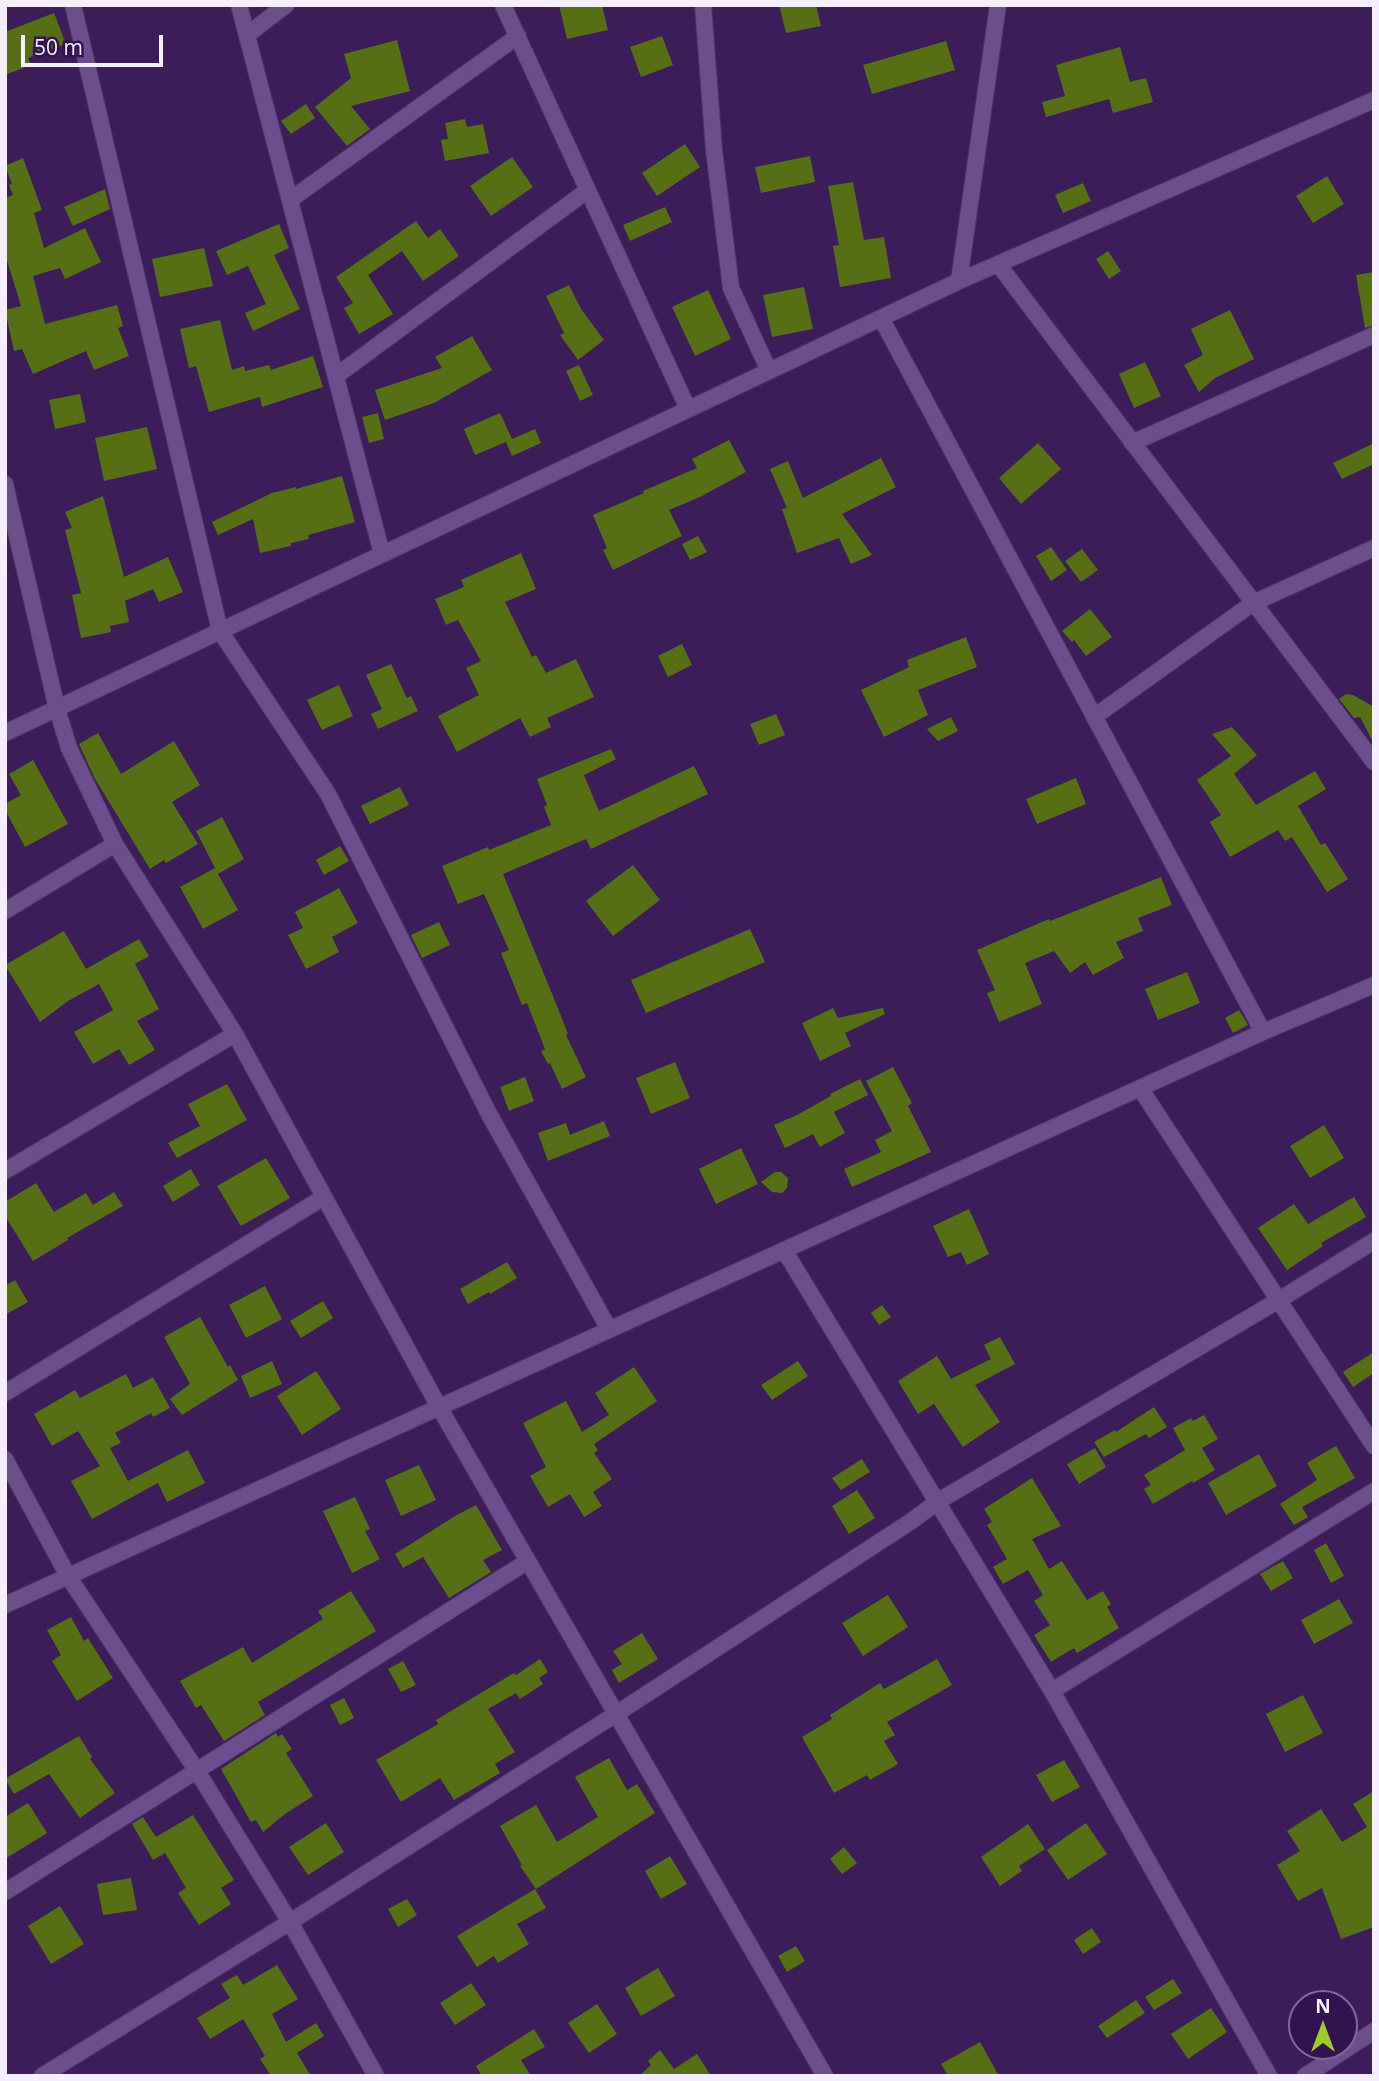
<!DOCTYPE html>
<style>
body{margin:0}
#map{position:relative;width:1379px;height:2081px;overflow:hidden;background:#3c1d5a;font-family:"Open Sans",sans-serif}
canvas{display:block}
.frame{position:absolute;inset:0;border:7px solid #f5eefe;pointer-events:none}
.north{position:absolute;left:1288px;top:1990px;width:70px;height:70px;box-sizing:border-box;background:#32124f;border:2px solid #806a95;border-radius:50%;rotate:0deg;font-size:19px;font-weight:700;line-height:28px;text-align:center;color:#f5eefe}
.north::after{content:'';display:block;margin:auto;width:24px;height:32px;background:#9fca2d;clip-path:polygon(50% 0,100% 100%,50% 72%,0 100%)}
.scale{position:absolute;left:21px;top:35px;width:142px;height:32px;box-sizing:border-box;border:4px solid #f5eefe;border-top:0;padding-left:9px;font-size:21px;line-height:24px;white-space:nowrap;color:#f5eefe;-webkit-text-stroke:5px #32124f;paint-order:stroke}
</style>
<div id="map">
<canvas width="1379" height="2081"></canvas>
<div class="frame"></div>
<div class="north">N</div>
<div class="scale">50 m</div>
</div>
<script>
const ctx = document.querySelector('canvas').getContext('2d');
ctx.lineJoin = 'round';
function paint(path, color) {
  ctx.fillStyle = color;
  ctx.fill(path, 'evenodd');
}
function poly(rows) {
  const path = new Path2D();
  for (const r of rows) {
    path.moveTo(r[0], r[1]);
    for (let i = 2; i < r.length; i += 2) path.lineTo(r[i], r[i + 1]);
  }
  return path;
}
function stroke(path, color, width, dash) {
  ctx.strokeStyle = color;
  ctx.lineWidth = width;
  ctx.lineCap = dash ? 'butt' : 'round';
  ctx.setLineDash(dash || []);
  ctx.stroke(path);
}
paint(poly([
 [559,5,602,5,608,30,567,39],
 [779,5,816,5,821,26,786,33],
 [54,13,66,44,28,58,31,65,5,75,5,32],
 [662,36,673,65,641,77,630,47],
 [397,40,410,91,351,106,370,129,347,146,315,107,351,78,344,54],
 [946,41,955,70,872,94,863,65],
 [1120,47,1130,82,1146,78,1153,102,1113,113,1109,99,1046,117,1042,102,1065,96,1056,65],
 [306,104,315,118,291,134,281,121],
 [465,119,467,127,483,124,489,153,445,161,441,140,448,139,445,123],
 [685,144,700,167,657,196,642,173],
 [810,156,815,182,761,193,755,167],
 [512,157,533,187,491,216,470,186],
 [23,158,42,210,34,213,44,248,85,228,101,262,65,279,60,268,33,276,45,324,117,305,123,326,118,328,129,356,94,370,86,351,33,374,22,349,14,351,5,310,21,306,5,254,5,198,13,195,9,185,12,184,5,166],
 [1327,176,1344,204,1313,223,1296,196],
 [853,182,864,240,884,237,891,278,840,287,833,246,839,245,828,186],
 [1083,183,1091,201,1063,213,1055,195],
 [105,189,110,209,73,226,64,207],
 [665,207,672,222,630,241,623,225],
 [416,221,428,238,440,229,459,256,423,281,402,251,368,275,393,314,359,334,344,308,353,303,336,277],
 [279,224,289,248,274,255,300,309,253,331,245,313,266,304,248,266,227,275,216,251],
 [204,248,213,286,160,297,152,259],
 [1108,251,1121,271,1109,279,1096,259],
 [1374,272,1374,325,1365,328,1356,275],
 [569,285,581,309,604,340,578,360,560,335,564,333,546,296],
 [804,287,813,329,772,337,763,295],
 [708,290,731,339,695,356,672,307],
 [1230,310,1254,359,1215,378,1199,392,1184,365,1203,355,1191,329],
 [220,320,232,370,244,366,245,371,269,365,271,370,313,356,323,387,262,407,260,397,209,412,196,366,189,368,180,329],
 [472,336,492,370,434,403,385,420,375,390,442,368,435,357],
 [1145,362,1161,396,1134,408,1119,374],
 [579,365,593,395,580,401,566,371],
 [80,394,86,422,55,429,49,400],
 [378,413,384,439,369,443,362,417],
 [500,413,512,439,535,429,541,443,512,456,506,442,475,455,464,429],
 [147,427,157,469,104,481,95,438],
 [729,440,746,472,700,497,669,510,682,536,613,570,603,550,607,548,593,515,644,493,643,491,697,468,692,459],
 [1038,443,1061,469,1021,504,999,478],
 [1374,443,1374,464,1342,479,1333,463],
 [881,458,896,487,842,514,872,555,851,564,839,538,797,553,782,509,787,508,770,469,788,461,803,498],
 [342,476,355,522,308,535,309,539,291,543,291,546,260,553,253,519,218,535,212,522,272,493,296,487,296,489],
 [103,496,124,577,168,557,183,592,159,602,153,589,125,601,129,622,110,626,111,632,81,638,72,595,81,593,65,530,72,528,65,512],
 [698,536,707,552,690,560,682,544],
 [1051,547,1067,570,1051,581,1036,556],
 [1082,549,1098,570,1081,582,1065,561],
 [521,553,536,589,505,602,532,657,536,655,546,673,576,659,594,697,547,718,551,727,530,737,520,718,457,752,438,716,479,695,466,668,481,661,458,620,446,625,435,599,464,587,461,580],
 [1090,609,1112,637,1086,656,1074,640,1072,642,1062,631],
 [966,637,977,667,918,690,928,715,884,737,861,690,909,667,907,660],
 [682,644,692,665,668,677,658,656],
 [391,664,407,698,411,696,418,711,378,729,371,714,382,709,366,675],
 [339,685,353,716,322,730,307,700],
 [1346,694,1353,695,1374,707,1374,744,1360,717,1354,718,1339,699],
 [776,714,785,735,759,745,750,724],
 [951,717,958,731,938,741,927,729],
 [1232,727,1257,755,1234,774,1256,805,1315,771,1326,789,1298,806,1321,845,1325,843,1348,879,1327,892,1292,837,1285,841,1278,830,1230,857,1210,822,1221,815,1197,780,1231,756,1212,734],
 [98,733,121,774,174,741,200,785,172,802,198,844,166,863,164,860,150,869,95,779,79,744],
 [611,749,616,759,584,775,599,811,694,766,708,794,591,849,586,839,503,874,557,1006,568,1034,566,1035,586,1077,562,1089,550,1063,548,1064,541,1051,545,1049,527,1003,522,1005,501,953,509,950,484,894,458,904,442,866,488,847,489,850,551,825,544,807,547,805,537,779],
 [33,760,68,824,25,847,5,810,5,804,21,795,9,774],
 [1076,778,1086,804,1037,824,1026,799],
 [400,787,409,805,370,824,361,806],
 [222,817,244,859,218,874,238,910,203,929,180,887,215,868,196,831],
 [340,846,349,861,324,875,316,860],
 [633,865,660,900,613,936,586,901],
 [1161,877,1172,905,1138,918,1143,931,1116,942,1124,958,1093,975,1085,962,1070,973,1054,951,1025,963,1042,1004,999,1022,987,993,995,990,977,950,1049,919,1050,921],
 [339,888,358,923,332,937,339,952,306,969,288,935,303,928,295,912],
 [439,922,450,945,422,958,411,935],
 [750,929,765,962,646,1013,631,980],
 [64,931,86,969,139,939,149,956,135,964,159,1009,137,1021,155,1050,129,1065,119,1049,93,1064,74,1032,113,1010,99,984,68,1001,40,1022,5,965],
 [1187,972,1200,1003,1158,1020,1145,989],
 [833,1008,838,1018,883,1008,885,1014,845,1033,851,1046,820,1061,802,1023],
 [1239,1010,1248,1025,1233,1033,1225,1018],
 [675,1062,690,1098,651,1114,636,1078],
 [893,1067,912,1103,908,1106,931,1152,852,1187,844,1169,881,1152,875,1140,892,1131,866,1081],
 [525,1077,534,1101,509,1111,500,1087],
 [860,1079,868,1095,834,1112,845,1133,820,1147,813,1134,785,1148,774,1125,797,1115,831,1096,830,1094],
 [227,1084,247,1120,177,1158,168,1143,200,1126,188,1104],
 [604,1121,610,1136,548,1161,538,1133,566,1123,570,1135],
 [1324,1125,1344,1158,1310,1178,1290,1146],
 [741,1148,758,1184,716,1204,699,1169],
 [266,1158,290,1198,241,1226,217,1186],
 [191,1169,200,1185,173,1202,163,1186],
 [775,1172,781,1172,788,1178,787,1188,782,1193,772,1192,761,1182],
 [36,1183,54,1212,86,1193,93,1205,114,1192,123,1206,67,1238,68,1240,33,1261,5,1216,5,1202],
 [1354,1197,1366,1217,1321,1243,1323,1246,1287,1270,1258,1228,1294,1204,1308,1224],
 [969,1209,989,1254,967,1265,961,1252,948,1257,933,1226],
 [507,1262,517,1278,490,1294,489,1292,468,1304,460,1289],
 [15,1280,28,1302,5,1315,5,1286],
 [265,1286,282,1319,246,1338,229,1305],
 [323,1301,333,1318,301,1338,290,1321],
 [882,1305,891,1317,879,1325,871,1313],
 [200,1317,228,1367,230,1365,238,1380,182,1415,170,1399,190,1384,164,1337],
 [1000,1337,1015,1364,975,1385,1000,1422,963,1447,934,1404,918,1414,898,1381,937,1356,951,1379,991,1359,984,1345],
 [1374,1352,1374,1373,1353,1387,1343,1372],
 [272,1361,282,1384,250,1398,241,1376],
 [798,1361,808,1376,772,1400,761,1385],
 [634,1367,657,1401,594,1444,598,1450,594,1453,612,1479,593,1492,602,1506,584,1517,570,1494,548,1507,530,1476,546,1467,523,1423,566,1401,582,1432,609,1415,595,1393],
 [316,1371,341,1409,302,1435,277,1396],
 [126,1374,133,1388,153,1377,170,1408,153,1417,151,1413,115,1433,121,1443,110,1448,128,1481,188,1450,205,1483,167,1502,158,1483,92,1519,71,1481,100,1466,78,1431,52,1446,34,1414,75,1390,80,1398],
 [1154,1407,1167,1427,1149,1438,1146,1434,1104,1457,1094,1442,1115,1430,1116,1432],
 [1204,1415,1218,1439,1202,1448,1215,1470,1193,1483,1192,1481,1153,1504,1144,1489,1151,1485,1144,1475,1185,1450,1173,1428,1191,1418,1193,1421],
 [1336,1446,1355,1478,1302,1507,1308,1517,1294,1525,1280,1504,1317,1480,1307,1463],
 [1095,1448,1106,1467,1079,1484,1067,1464],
 [1259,1454,1277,1486,1226,1515,1208,1483],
 [862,1459,870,1472,841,1490,832,1478],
 [419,1465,436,1500,401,1516,385,1480],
 [1032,1478,1061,1526,1032,1539,1049,1569,1062,1561,1087,1600,1103,1591,1111,1604,1107,1607,1119,1628,1077,1653,1074,1648,1051,1662,1034,1635,1050,1625,1034,1601,1043,1595,1028,1570,1003,1584,993,1567,1007,1559,987,1525,992,1522,984,1509],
 [857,1490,875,1518,849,1534,832,1506],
 [355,1497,370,1529,365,1531,380,1559,352,1573,323,1511],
 [476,1505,502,1550,483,1560,491,1572,449,1598,423,1557,403,1568,395,1554,455,1516],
 [1326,1543,1344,1576,1331,1583,1314,1550],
 [1283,1561,1293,1578,1271,1591,1260,1574],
 [351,1591,376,1631,258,1702,265,1715,224,1741,201,1705,196,1708,180,1681,243,1647,252,1663,323,1619,318,1611],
 [888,1595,908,1627,863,1656,842,1623],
 [1339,1599,1353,1623,1314,1644,1301,1620],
 [71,1617,84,1641,88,1638,113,1678,77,1701,52,1661,61,1655,47,1630],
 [642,1633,658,1659,619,1683,612,1670,622,1664,613,1651],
 [540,1659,548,1672,539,1678,543,1684,520,1699,516,1693,488,1709,515,1752,495,1764,500,1773,454,1800,440,1778,401,1802,376,1760,438,1724,436,1720,514,1673,516,1675],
 [937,1659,952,1685,887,1722,895,1735,884,1741,898,1764,870,1780,867,1775,834,1793,802,1737,832,1719,830,1715,880,1683,884,1689],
 [403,1661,416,1685,401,1692,388,1669],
 [1303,1695,1323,1733,1285,1752,1266,1714],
 [344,1698,354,1718,340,1725,330,1705],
 [276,1733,278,1737,282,1734,292,1749,286,1753,313,1796,285,1814,263,1832,256,1820,251,1822,221,1769],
 [79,1736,92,1757,90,1759,115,1793,80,1818,49,1774,14,1794,5,1779],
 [609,1758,627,1790,637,1784,655,1813,536,1889,520,1866,522,1865,500,1826,536,1805,557,1842,598,1817,575,1777],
 [1064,1760,1080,1787,1052,1802,1036,1775],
 [1374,1791,1374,1927,1341,1939,1322,1888,1298,1901,1277,1865,1300,1851,1287,1831,1321,1809,1342,1842,1367,1827,1353,1804],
 [28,1803,47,1833,5,1859,5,1817],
 [193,1815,234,1880,221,1888,231,1904,199,1925,178,1893,186,1888,165,1853,153,1860,132,1824,143,1817,156,1837],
 [326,1823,344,1852,308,1875,289,1847],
 [1086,1823,1107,1854,1068,1880,1047,1850],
 [1028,1824,1045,1849,1019,1866,1022,1871,1000,1886,981,1857],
 [844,1847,857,1863,842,1874,830,1859],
 [670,1856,687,1884,661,1899,645,1871],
 [131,1878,137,1910,103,1915,97,1884],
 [535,1889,546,1908,517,1924,529,1944,498,1963,494,1956,477,1967,457,1936],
 [407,1899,417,1915,398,1927,388,1909],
 [60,1906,84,1944,51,1964,28,1926],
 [1092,1928,1101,1942,1083,1954,1074,1940],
 [796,1946,805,1961,787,1972,778,1956],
 [277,1965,298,1999,272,2014,286,2042,316,2023,324,2036,297,2053,311,2076,271,2076,260,2059,265,2056,243,2019,210,2039,197,2018,230,1998,221,1984,237,1975,243,1985],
 [658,1968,675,1996,641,2016,625,1988],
 [1173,1979,1182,1993,1154,2010,1145,1997],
 [471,1983,486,2005,455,2025,440,2003],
 [1136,2000,1145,2013,1107,2038,1098,2026],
 [597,2004,617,2034,589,2053,568,2023],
 [1211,2008,1227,2032,1188,2059,1171,2034],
 [534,2029,545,2047,521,2060,531,2076,482,2076,476,2066],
 [980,2042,999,2076,948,2076,941,2064],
 [660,2050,674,2069,697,2054,711,2076,639,2076,651,2065,648,2061]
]), '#566f14');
const street = poly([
 [73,5,220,631,328,794,489,1114,609,1329],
 [239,5,382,554],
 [503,5,688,409],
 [703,5,714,150,731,288,769,371],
 [247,35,286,5],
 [290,200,518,36],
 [998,264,1374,762],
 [959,281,998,5],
 [881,318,1263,1032,1374,985],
 [336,376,588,190],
 [1132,443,1374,335],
 [5,484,57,709,69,748,115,844,235,1034,439,1407,825,2076],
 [1094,717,1253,603,1374,548],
 [5,733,959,281,1374,100],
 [5,911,115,844],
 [1140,1088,1374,1446],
 [5,1171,235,1034],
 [784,1250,1052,1691,1269,2076],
 [5,1393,324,1197],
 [5,1459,68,1576,197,1771,290,1922,376,2076],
 [5,1605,1263,1032],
 [1052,1691,1374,1491],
 [5,1892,528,1561],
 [42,2076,290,1922,616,1714,913,1520,937,1502,1279,1300,1374,1241],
 [1305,2076,1374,2031]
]);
stroke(street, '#523568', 18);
stroke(street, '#6c4e8f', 16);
</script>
